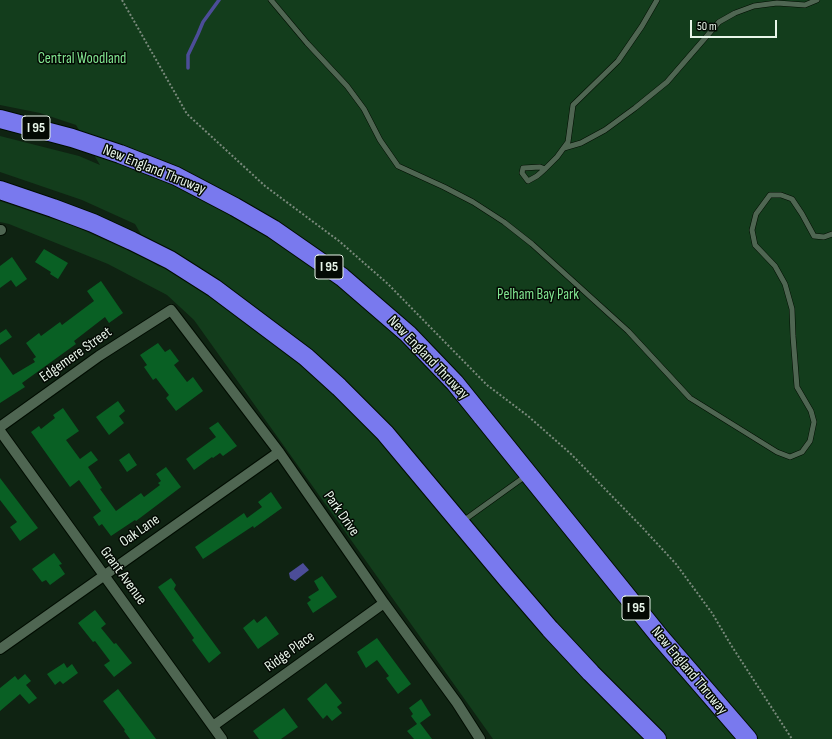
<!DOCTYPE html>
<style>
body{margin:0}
#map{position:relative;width:832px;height:739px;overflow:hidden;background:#0f2312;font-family:"Sofia Sans Condensed",sans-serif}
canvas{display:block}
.scale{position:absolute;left:690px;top:20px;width:87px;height:18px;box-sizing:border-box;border:2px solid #e8f5e9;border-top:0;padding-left:5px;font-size:12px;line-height:14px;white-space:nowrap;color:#e8f5e9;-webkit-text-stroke:3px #040a04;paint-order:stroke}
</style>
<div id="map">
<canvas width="832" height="739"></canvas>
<div class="scale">50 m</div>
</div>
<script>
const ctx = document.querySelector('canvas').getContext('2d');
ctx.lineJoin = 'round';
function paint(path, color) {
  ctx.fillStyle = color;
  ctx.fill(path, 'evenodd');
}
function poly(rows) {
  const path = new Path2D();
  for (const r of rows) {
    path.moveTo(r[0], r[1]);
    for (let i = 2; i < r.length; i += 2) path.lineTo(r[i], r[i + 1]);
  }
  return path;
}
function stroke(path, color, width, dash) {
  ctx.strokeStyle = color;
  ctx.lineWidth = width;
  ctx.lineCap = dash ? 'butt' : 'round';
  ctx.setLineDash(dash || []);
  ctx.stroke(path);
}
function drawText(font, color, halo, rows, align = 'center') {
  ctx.font = font + ' "Sofia Sans Condensed",sans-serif';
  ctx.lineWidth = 3;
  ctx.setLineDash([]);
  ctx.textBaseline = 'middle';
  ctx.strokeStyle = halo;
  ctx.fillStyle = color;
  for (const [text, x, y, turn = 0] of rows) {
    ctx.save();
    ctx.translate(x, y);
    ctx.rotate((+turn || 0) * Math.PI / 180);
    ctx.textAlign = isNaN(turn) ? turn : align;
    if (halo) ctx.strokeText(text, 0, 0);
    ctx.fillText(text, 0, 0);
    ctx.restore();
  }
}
paint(poly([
 [0,0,832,0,832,739,493,739,194,320,167,295,108,264,9,224,0,222,0,201,74,226,147,259,160,267,135,224,82,200,0,172,0,136,79,156,100,165,76,125,40,113,0,105]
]), '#133d1c');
paint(poly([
 [303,563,309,570,295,581,290,578,289,573]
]), '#4c4d98');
stroke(poly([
 [188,68,188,55,198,34,203,22,219,0]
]), '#4c4d98', 3.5);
paint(poly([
 [44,249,68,263,58,279,50,274,51,272,35,262],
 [12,257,27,279,16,287,11,280,0,288,0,266],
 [101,281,123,313,109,323,105,317,74,341,76,344,22,383,25,387,0,403,0,357,13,375,35,362,33,359,36,357,26,343,39,333,41,336,60,322,62,325,94,301,87,291],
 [6,329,12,337,0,345,0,333],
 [158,343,165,352,170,349,179,361,174,365,187,382,193,377,203,391,176,411,166,398,169,395,156,378,153,380,144,367,147,365,140,355],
 [118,401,125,411,119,416,124,423,109,435,96,417],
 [63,408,79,431,66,440,80,459,91,451,98,460,88,467,102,488,100,489,116,511,141,493,144,497,160,485,158,483,161,481,156,474,166,467,181,487,136,521,135,520,111,536,102,524,99,526,93,517,101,511,79,480,70,487,31,432,39,426,41,429,55,418,53,415],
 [218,422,237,446,223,456,220,453,213,458,212,457,194,470,186,459,216,437,209,428],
 [129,453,137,465,127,472,119,460],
 [0,478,38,528,20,541,10,527,17,522,0,500],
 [271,492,282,508,254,528,253,526,203,559,195,547,244,513,247,518,262,507,258,502],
 [54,553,62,564,59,565,65,574,50,585,46,580,42,582,32,569],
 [322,576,337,597,313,613,307,603,311,600,308,597,319,590,314,581],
 [171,578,176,585,174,589,221,653,209,663,192,640,194,638,158,587],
 [95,610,106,624,101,628,114,644,116,643,132,663,114,677,104,665,110,661,95,641,93,642,78,623],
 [266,616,279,634,258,649,243,628,254,619,257,623],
 [377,638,411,684,398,694,386,678,389,676,377,660,366,668,357,652],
 [64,663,67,668,72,664,78,673,63,684,60,681,55,685,47,674],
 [25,674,31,681,26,685,37,698,29,704,20,694,0,711,0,688,15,676,18,680],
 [326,683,342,703,337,707,342,713,332,721,327,715,323,719,307,699],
 [118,689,141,719,156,739,130,739,124,731,125,730,103,701],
 [421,699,431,715,420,723,432,739,414,739,407,731,417,724,411,716,413,714,409,708],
 [284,708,298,727,281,739,259,739,253,731]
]), '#096024');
const service = poly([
 [271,0,307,43,347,86,364,109,380,140,398,166,444,187,473,202,504,222,532,244,628,331,690,398,777,452,790,457,802,452,810,441,814,422,811,411,797,387,793,336,792,309,785,284,775,266,755,245,752,230,756,214,770,195,781,195,792,199,802,214,814,236,824,237,832,234],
 [564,148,581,143,605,130,635,108,667,82,719,22,735,13,754,6,777,3,805,5,817,0],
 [545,169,540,167,523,168,522,173,528,181,537,176,545,169,557,157,568,142,573,105,618,61,642,26,657,0],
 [463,521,527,475]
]);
const minor = poly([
 [0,230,1,230],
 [0,427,99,356,171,310,279,452,384,603,457,703,480,739],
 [0,431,222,739],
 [0,649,279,452],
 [213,726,384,603]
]);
const motorway = poly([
 [0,119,72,138,120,154,176,176,235,207,273,229,342,277,408,334,455,383,660,637,748,739],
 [0,190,53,208,93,223,132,241,170,260,214,288,306,357,339,387,385,433,507,579,550,629,591,673,657,739]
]);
stroke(service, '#000c01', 6);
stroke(minor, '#000c01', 12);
stroke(motorway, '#000c01', 20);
stroke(poly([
 [122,0,187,114,265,186,339,241,388,284,487,385,528,416,571,454,640,525,676,564,712,613,731,645,792,739]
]), '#7a8a7c', 2, [2, 2]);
stroke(service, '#4f6652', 5);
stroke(minor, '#4f6652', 10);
stroke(motorway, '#7979ee', 18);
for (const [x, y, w] of [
 [36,128,28],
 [329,267,28],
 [636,608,28]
]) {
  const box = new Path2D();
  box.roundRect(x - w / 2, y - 12, w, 24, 3);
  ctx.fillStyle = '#040a04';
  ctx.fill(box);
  stroke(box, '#e8f5e9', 1);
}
drawText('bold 14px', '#e8f5e9', null, [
 ["I 95",36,128],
 ["I 95",329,267],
 ["I 95",636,608]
]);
drawText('15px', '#82e691', '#040a04', [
 ["Central Woodland",82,59],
 ["Pelham Bay Park",538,295]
]);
drawText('15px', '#e8f5e9', '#040a04', [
 ["New England Thruway",154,170,22],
 ["Edgemere Street",76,355,-35],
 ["New England Thruway",428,358,46],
 ["Park Drive",341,514,55],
 ["Oak Lane",140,531,-35],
 ["Grant Avenue",123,576,54],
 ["Ridge Place",290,652,-36],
 ["New England Thruway",689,671,50]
]);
</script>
